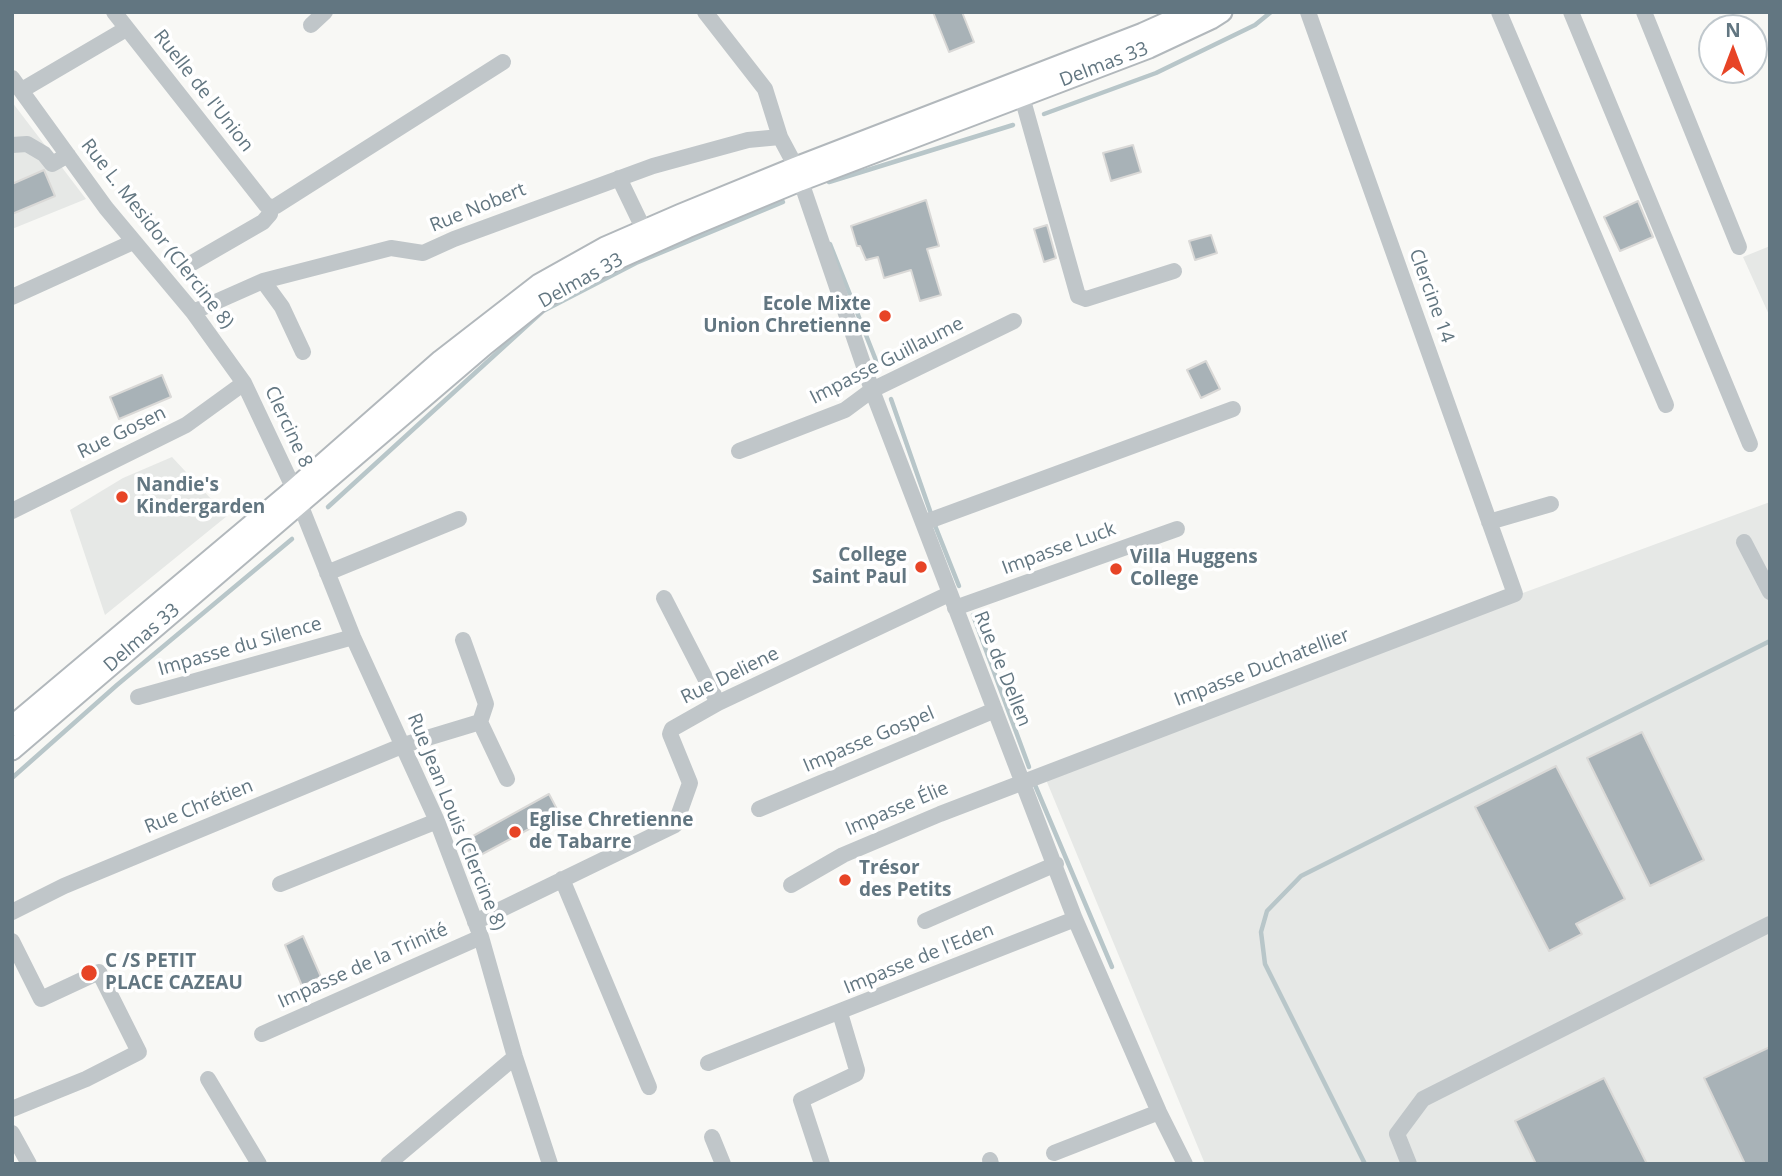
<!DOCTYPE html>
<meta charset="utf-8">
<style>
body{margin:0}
#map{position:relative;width:1782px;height:1176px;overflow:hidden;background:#f8f8f5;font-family:"Open Sans",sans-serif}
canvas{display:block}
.frame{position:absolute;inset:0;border:14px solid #627681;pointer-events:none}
.north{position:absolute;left:1698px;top:14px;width:70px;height:70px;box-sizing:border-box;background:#fff;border:2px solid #c0c8cd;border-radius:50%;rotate:0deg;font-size:19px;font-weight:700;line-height:28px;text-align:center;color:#627681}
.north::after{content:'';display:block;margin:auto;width:24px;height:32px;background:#e74426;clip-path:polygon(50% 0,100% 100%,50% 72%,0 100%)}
</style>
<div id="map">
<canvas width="1782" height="1176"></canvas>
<div class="frame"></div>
<div class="north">N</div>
</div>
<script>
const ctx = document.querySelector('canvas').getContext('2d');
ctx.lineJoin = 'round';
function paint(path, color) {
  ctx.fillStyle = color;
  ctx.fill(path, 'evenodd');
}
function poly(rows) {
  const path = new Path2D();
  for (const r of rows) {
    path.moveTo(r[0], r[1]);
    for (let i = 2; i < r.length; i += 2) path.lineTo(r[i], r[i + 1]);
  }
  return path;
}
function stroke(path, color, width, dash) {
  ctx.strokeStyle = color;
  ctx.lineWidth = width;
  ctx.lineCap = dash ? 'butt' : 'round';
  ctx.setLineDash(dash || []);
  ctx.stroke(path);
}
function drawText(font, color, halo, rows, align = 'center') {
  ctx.font = font + ' "Open Sans",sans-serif';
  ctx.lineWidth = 7;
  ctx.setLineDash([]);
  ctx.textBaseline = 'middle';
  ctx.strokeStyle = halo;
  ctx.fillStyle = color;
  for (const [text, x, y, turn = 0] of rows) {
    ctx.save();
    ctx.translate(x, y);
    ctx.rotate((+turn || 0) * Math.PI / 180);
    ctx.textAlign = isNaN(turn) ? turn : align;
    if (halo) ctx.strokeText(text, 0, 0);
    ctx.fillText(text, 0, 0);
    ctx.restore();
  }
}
paint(poly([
 [12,102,86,199,12,229],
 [1770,246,1770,317,1743,257],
 [172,457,227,516,105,615,70,510,123,478],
 [1770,502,1770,1164,1205,1164,1042,770]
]), '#e6e8e6');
stroke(poly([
 [1044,114,1156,73,1255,25,1271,12],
 [829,182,1013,125],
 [830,244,877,363],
 [891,399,936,528,959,586],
 [328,507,543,311,636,263,783,202],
 [973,615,1029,767],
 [12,778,117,685,292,539],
 [1035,785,1112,967],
 [1365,1164,1265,964,1261,932,1267,911,1301,876,1770,641]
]), '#b8c6c9', 4.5);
const building = poly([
 [933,12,962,12,974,42,949,52,933,12],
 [1133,145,1141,172,1111,181,1103,153,1133,145],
 [44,170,55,196,12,214,12,184,44,170],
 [926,200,939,246,927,249,941,295,920,301,911,270,884,278,878,257,866,260,860,246,857,246,851,226,926,200],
 [1638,201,1653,237,1620,251,1604,217,1638,201],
 [1047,225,1056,258,1044,262,1034,229,1047,225],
 [1211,235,1217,253,1195,260,1189,241,1211,235],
 [1206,361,1220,389,1201,398,1187,370,1206,361],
 [162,375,171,397,119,419,110,397,162,375],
 [1642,732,1704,860,1650,886,1587,758,1642,732],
 [1556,766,1625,899,1576,924,1582,934,1549,951,1475,807,1556,766],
 [549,794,559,813,473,859,464,841,549,794],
 [303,936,321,977,302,986,285,945,303,936],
 [1770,1047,1770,1164,1745,1164,1704,1078,1770,1047],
 [1604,1078,1647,1164,1536,1164,1515,1121,1604,1078]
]);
paint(building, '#a8b2b7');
stroke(building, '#dad9d7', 2);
const major = poly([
 [12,726,294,489,441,360,539,284,605,247,681,214,796,167,1143,33,1190,12],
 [12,750,485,345,545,297,611,262,687,228,800,181,1149,48,1211,19,1222,12]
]);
stroke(major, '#b2b8bc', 23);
stroke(poly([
 [114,12,266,205,271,207],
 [705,12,765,89,780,137,796,167,872,390,1075,919,1159,1112,1185,1164],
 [1499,12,1666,405],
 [1571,12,1750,444],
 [1644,12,1739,247],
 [311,25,325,12],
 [12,78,106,208,193,312,244,383,294,489,353,637,437,821,481,937,515,1057,550,1164],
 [22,90,126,29],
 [1022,97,1078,296,1086,299,1174,271],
 [12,145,27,144,44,154,52,164,68,155],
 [619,178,644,230],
 [192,263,263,222,270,214,271,207,276,206,503,62],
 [263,281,282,307,303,352],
 [12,297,133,242],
 [193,312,263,281,391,248,423,253,454,239,653,166,748,140,780,137],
 [739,451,845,410,872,390,1014,321],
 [12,511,186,425,244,383],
 [1489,522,1551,504],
 [923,523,1233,409],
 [1744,542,1770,592],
 [327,573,459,519],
 [664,598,718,703],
 [955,608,1177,529],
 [138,697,353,637],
 [480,722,507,779],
 [759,809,995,710],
 [562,879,649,1087],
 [280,884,437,821],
 [791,885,843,855,940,814,1515,594,1308,12],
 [12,912,64,886,404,745,480,722,486,704,463,640],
 [925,921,1056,864],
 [475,922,675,825,690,783,670,734,672,729,718,703,949,594],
 [12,941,41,999,99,972,139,1052,86,1079,12,1109],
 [262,1034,481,937],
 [708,1063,1075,919],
 [208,1079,259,1164],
 [12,1133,29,1164],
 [712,1137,723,1164],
 [1054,1153,1159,1112],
 [990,1160,991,1164],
 [388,1164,515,1057],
 [822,1164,801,1100,856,1074,857,1070,840,1013],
 [1409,1164,1397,1134,1423,1099,1770,924]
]), '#c0c6c9', 16);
stroke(major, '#fff', 19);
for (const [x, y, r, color] of [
 [885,316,7,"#e74426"],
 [122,497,7,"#e74426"],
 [921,567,7,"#e74426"],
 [1116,569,7,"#e74426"],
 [515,832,7,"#e74426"],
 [845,880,7,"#e74426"],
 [89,973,9,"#e74426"]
]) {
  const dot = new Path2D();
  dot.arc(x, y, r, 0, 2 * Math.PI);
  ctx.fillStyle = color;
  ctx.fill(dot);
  stroke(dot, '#fff', 2.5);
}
drawText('19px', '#627681', '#fff', [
 ["Delmas 33",1104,65,-21],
 ["Ruelle de l'Union",203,91,52],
 ["Rue Nobert",478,208,-22],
 ["Rue L. Mesidor (Clercine 8)",157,234,52],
 ["Delmas 33",581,281,-29],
 ["Clercine 14",1431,296,70],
 ["Impasse Guillaume",887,361,-27],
 ["Clercine 8",288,427,65],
 ["Rue Gosen",122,433,-26],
 ["Impasse Luck",1059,549,-20],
 ["Delmas 33",142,638,-41],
 ["Impasse du Silence",240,647,-16],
 ["Impasse Duchatellier",1262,668,-21],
 ["Rue de Dellen",1002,669,68],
 ["Rue Deliene",730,676,-26],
 ["Impasse Gospel",869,740,-23],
 ["Rue Chrétien",199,807,-22],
 ["Impasse Élie",897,809,-23],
 ["Rue Jean Louis (Clercine 8)",456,822,68],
 ["Impasse de l'Eden",919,959,-22],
 ["Impasse de la Trinité",363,966,-24]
]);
drawText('bold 19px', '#627681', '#fff', [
 ["Ecole Mixte",871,305,"right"],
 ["Union Chretienne",871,327,"right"],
 ["Nandie's",136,486],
 ["Kindergarden",136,508],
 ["College",907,556,"right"],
 ["Saint Paul",907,578,"right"],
 ["Villa Huggens",1130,558],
 ["College",1130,580],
 ["Eglise Chretienne",529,821],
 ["de Tabarre",529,843],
 ["Trésor",859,869],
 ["des Petits",859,891],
 ["C /S PETIT",105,962],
 ["PLACE CAZEAU",105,984]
], 'left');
</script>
